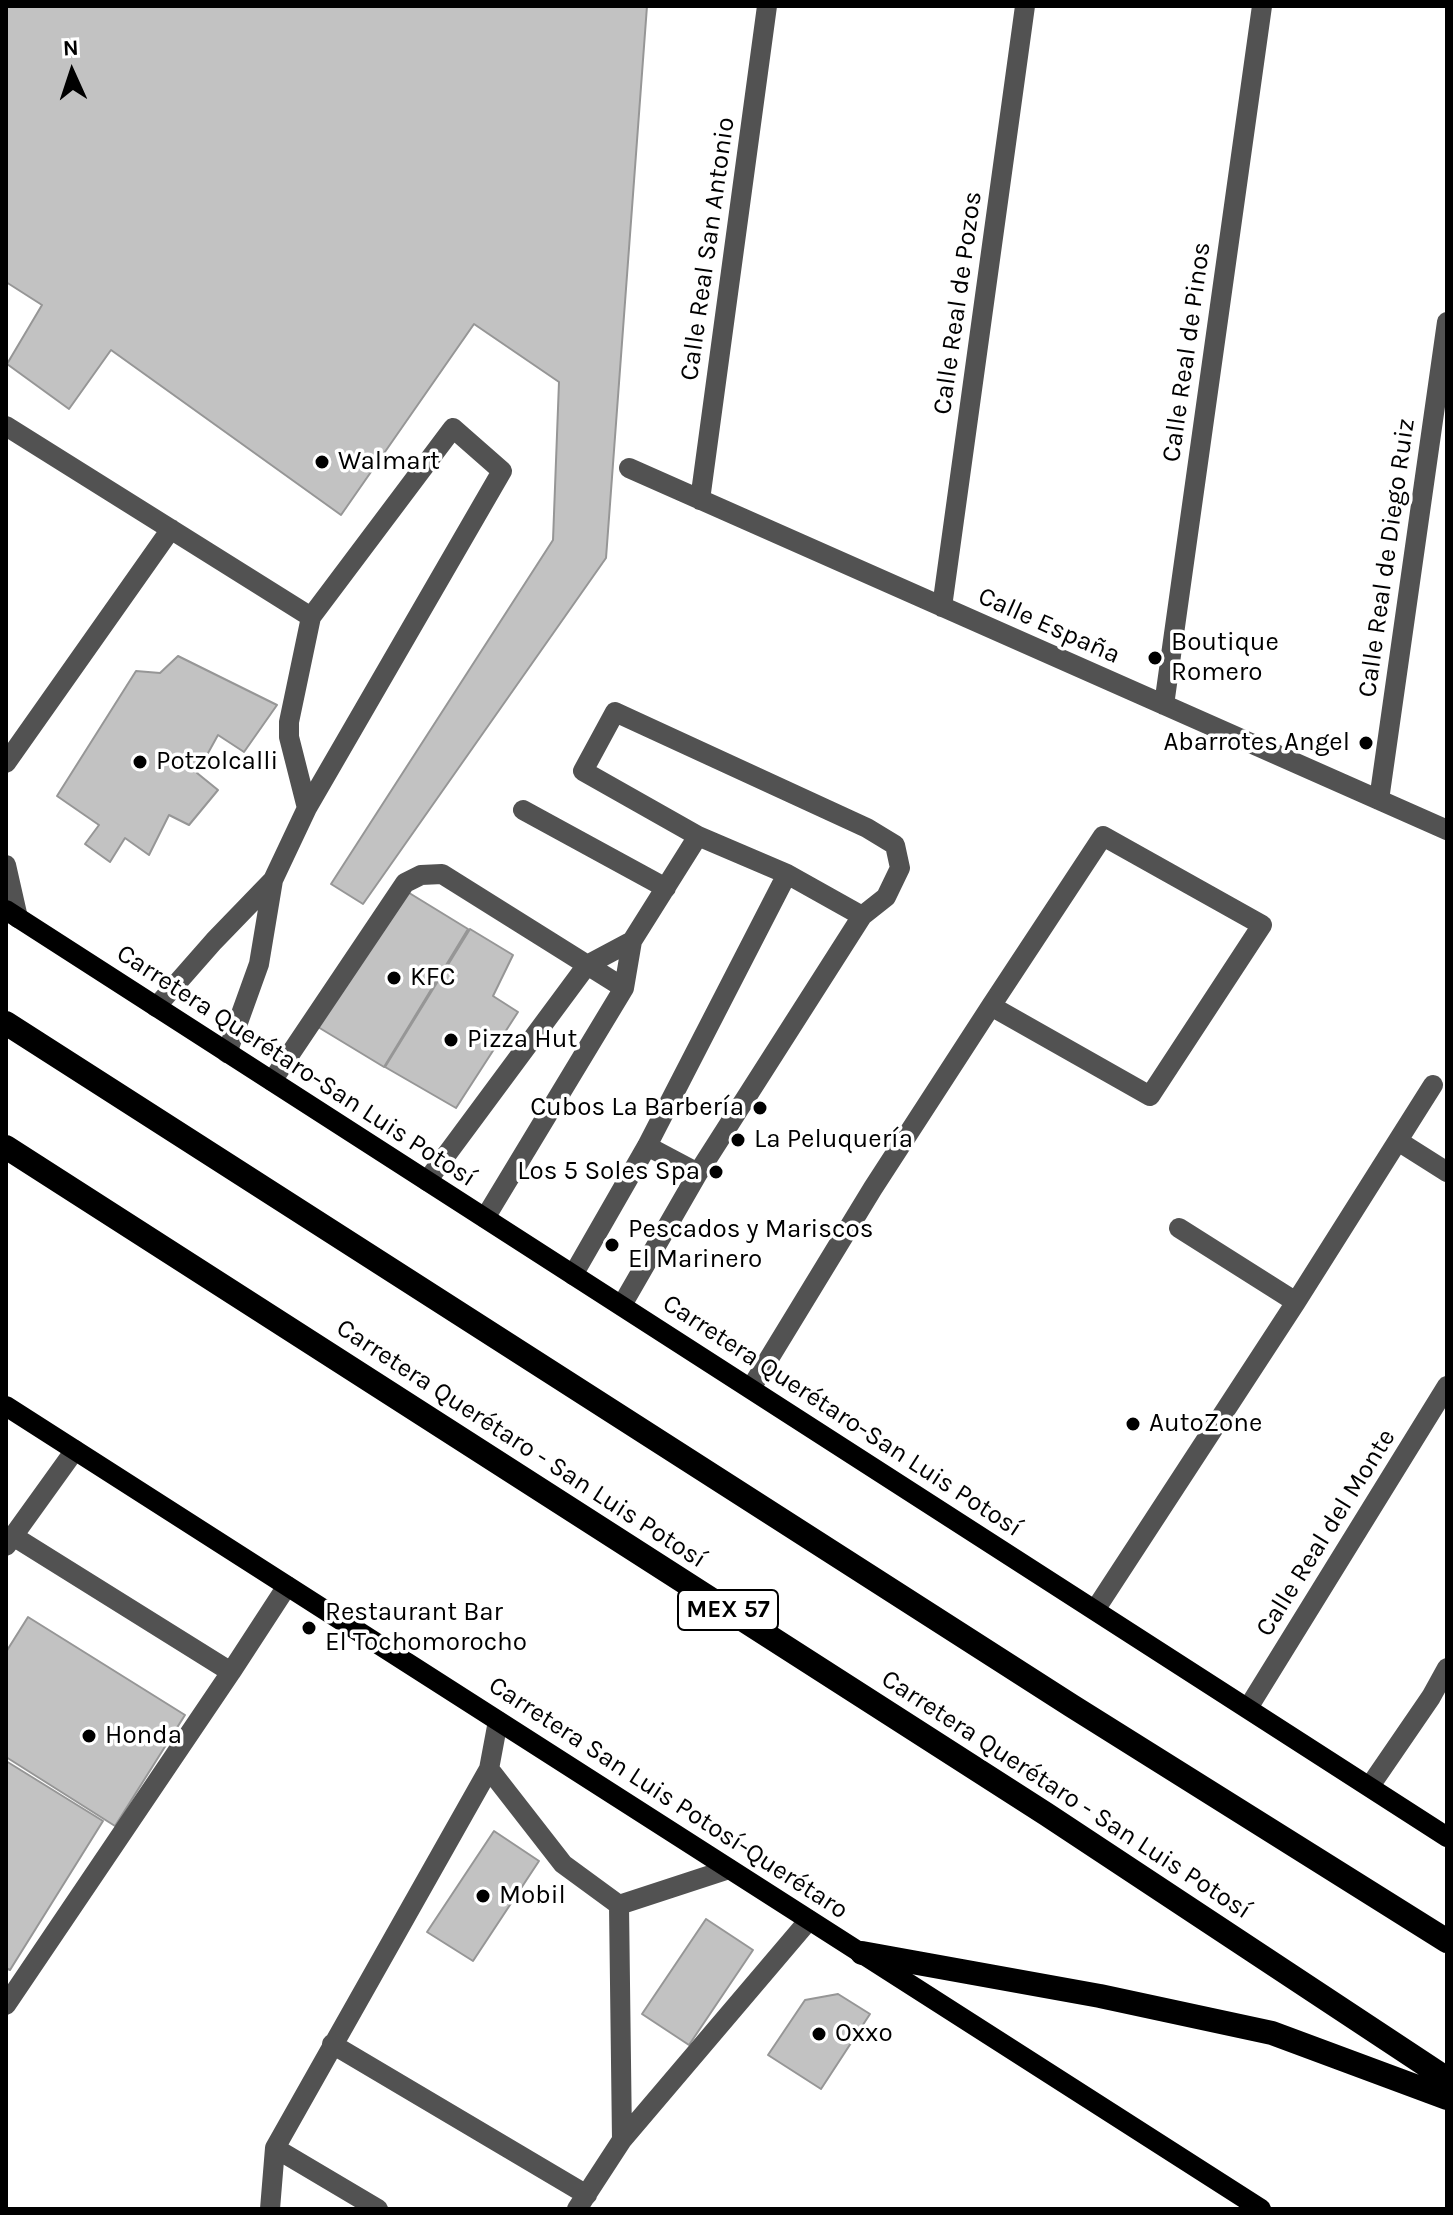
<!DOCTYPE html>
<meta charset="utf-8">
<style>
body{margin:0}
#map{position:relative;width:1453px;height:2215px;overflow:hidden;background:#fff;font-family:Karla,sans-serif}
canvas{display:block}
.frame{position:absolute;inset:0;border:8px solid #000;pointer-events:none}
.north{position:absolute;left:32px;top:32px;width:80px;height:80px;-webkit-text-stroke:6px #fff;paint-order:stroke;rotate:357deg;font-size:22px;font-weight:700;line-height:32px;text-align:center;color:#000}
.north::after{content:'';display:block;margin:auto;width:28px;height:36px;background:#000;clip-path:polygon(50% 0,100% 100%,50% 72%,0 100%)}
</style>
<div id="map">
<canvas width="1453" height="2215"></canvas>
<div class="frame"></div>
<div class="north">N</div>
</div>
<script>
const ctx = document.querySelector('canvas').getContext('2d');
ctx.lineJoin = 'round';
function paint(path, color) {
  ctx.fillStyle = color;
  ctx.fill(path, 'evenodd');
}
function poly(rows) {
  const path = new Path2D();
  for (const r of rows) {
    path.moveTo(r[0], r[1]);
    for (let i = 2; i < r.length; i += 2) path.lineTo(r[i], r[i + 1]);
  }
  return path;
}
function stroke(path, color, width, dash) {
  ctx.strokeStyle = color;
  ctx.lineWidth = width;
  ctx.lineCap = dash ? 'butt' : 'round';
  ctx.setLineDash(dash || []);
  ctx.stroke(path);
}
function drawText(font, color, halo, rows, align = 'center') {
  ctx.font = font + ' Karla,sans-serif';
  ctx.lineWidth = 7;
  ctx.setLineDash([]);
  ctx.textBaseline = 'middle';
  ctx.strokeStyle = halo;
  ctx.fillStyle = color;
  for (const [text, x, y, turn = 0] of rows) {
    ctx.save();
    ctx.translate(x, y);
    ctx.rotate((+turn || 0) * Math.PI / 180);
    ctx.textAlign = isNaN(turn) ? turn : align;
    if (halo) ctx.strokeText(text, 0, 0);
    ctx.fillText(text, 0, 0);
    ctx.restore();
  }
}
const building = poly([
 [6,6,647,6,606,558,363,904,331,884,553,540,559,382,474,324,341,515,111,350,69,409,7,364,42,305,6,282,6,6],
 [178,656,277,705,244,752,218,735,197,773,218,790,189,825,169,815,149,855,125,838,110,862,85,844,99,825,57,796,136,671,160,673,178,656],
 [406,891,468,929,384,1067,318,1027,406,891],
 [470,929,513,955,493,996,518,1012,456,1108,385,1067,470,929],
 [28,1617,185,1715,115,1826,6,1757,6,1652,28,1617],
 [6,1761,103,1821,10,1970,6,1968,6,1761],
 [494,1831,539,1861,473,1961,427,1932,494,1831],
 [706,1919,753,1950,689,2045,642,2014,706,1919],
 [838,1994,870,2014,821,2089,768,2055,805,2000,838,1994]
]);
paint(building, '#c2c2c2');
stroke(building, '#969696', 2);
stroke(poly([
 [6,426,311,617,453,428,502,471,307,808,273,880,259,964,227,1053],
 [629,468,1447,830],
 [700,500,767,6],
 [942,607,1025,6],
 [1164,705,1262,6],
 [6,763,171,529],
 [1379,800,1447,322],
 [307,808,289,737,289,722,311,617],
 [523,810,666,888],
 [6,865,18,918],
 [156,1007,214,941,273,880],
 [272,1081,405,883,421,875,442,874,624,988],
 [1398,1141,1447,1172],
 [647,1146,698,1173],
 [427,1181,587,965,632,941],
 [485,1218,624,988,632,941,698,836,787,874,862,916,886,897,900,868,895,845,867,828,615,712,583,771,698,836],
 [1179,1228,1296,1302],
 [573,1275,647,1146,787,874],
 [622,1305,698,1173,862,916],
 [751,1388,873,1188,991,1006,1103,836,1262,925,1150,1096,991,1006],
 [13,1536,231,1672,287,1586],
 [6,1546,75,1450],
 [1095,1610,1296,1302,1433,1085],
 [1248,1708,1447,1386],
 [489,1769,563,1864,619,1905,729,1869],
 [1370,1786,1431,1697,1447,1668],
 [619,1905,622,2140],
 [6,2005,231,1672],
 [332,2044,587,2195],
 [275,2148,378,2209],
 [270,2209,275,2148,489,1769,498,1721],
 [577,2209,622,2140,809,1920]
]), '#525252', 20);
stroke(poly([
 [6,910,1447,1837],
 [6,1406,1261,2209]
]), '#000', 20);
stroke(poly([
 [6,1023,1072,1706,1447,1941],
 [6,1147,1046,1814,1447,2079],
 [862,1953,1100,1996,1272,2033,1447,2098]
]), '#000', 24);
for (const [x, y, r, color] of [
 [322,462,8,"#000"],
 [1155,658,8,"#000"],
 [1366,743,8,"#000"],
 [140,762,8,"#000"],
 [394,978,8,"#000"],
 [451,1040,8,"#000"],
 [760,1108,8,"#000"],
 [738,1140,8,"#000"],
 [716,1172,8,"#000"],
 [612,1245,8,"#000"],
 [1133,1424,8,"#000"],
 [309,1628,8,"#000"],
 [89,1736,8,"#000"],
 [483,1896,8,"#000"],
 [819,2034,8,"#000"]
]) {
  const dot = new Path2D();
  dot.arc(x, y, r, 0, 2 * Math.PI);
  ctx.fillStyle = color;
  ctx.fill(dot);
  stroke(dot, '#fff', 3);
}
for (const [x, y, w] of [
 [728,1610,100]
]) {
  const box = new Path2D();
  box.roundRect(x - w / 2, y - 20, w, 40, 6);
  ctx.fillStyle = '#fff';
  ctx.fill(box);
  stroke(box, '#000', 2);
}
drawText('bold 24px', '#000', null, [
 ["MEX 57",728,1610]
]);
drawText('26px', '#000', '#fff', [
 ["Calle Real San Antonio",708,249,-82],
 ["Calle Real de Pozos",958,303,-82],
 ["Calle Real de Pinos",1187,352,-82],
 ["Calle Real de Diego Ruiz",1387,558,-82],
 ["Calle España",1049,626,24],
 ["Carretera Querétaro-San Luis Potosí",296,1066,33],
 ["Carretera Querétaro-San Luis Potosí",842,1416,33],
 ["Carretera Querétaro - San Luis Potosí",521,1444,33],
 ["Calle Real del Monte",1326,1533,-58],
 ["Carretera Querétaro - San Luis Potosí",1066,1795,33],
 ["Carretera San Luis Potosí-Querétaro",668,1798,33]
]);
drawText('26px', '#000', '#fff', [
 ["Walmart",338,462],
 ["Boutique",1171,643],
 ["Romero",1171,673],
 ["Abarrotes Angel",1350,743,"right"],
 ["Potzolcalli",156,762],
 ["KFC",410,978],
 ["Pizza Hut",467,1040],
 ["Cubos La Barbería",744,1108,"right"],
 ["La Peluquería",754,1140],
 ["Los 5 Soles Spa",700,1172,"right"],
 ["Pescados y Mariscos",628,1230],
 ["El Marinero",628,1260],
 ["AutoZone",1149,1424],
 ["Restaurant Bar",325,1613],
 ["El Tochomorocho",325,1643],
 ["Honda",105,1736],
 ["Mobil",499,1896],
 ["Oxxo",835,2034]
], 'left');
</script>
